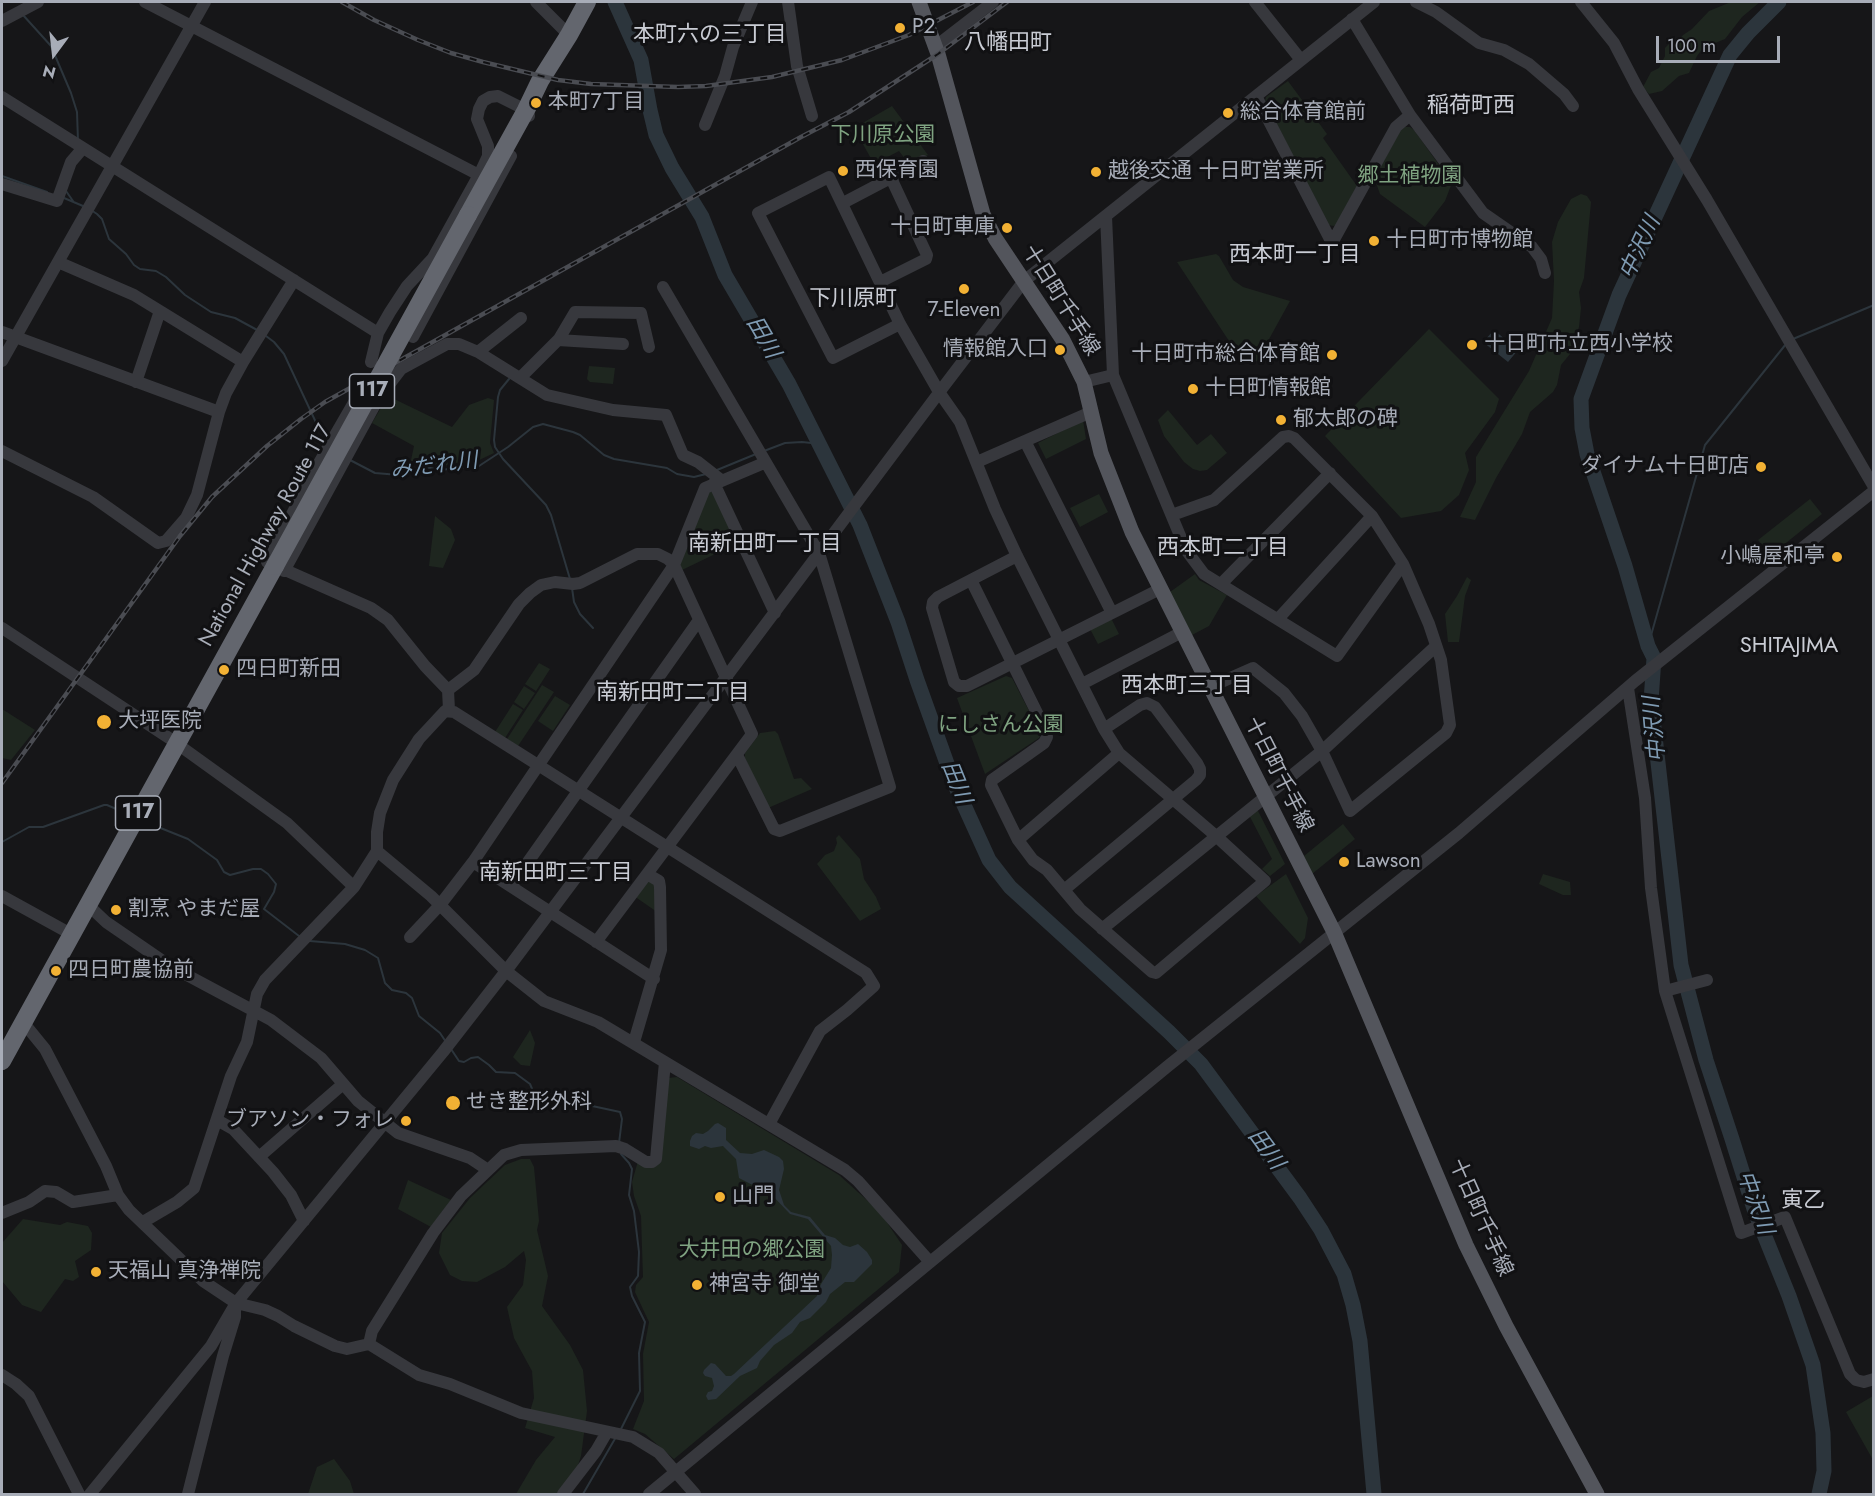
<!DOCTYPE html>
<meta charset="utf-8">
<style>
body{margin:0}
#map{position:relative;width:1875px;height:1496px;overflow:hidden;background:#161618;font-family:Jost,sans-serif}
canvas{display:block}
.frame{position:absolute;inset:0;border:3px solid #a8adb8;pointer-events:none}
.north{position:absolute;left:24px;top:24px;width:60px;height:60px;-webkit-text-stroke:4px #111113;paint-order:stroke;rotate:195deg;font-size:16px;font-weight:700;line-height:24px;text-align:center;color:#a8adb8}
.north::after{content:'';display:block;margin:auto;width:21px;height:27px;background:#a8adb8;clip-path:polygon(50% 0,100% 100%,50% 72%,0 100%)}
.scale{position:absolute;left:1656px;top:36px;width:124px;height:27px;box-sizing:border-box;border:3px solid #a8adb8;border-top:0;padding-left:8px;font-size:18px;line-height:21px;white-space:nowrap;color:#a8adb8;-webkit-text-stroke:4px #111113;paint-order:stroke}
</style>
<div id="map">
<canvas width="1875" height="1496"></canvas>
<div class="frame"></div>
<div class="north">N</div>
<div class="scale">100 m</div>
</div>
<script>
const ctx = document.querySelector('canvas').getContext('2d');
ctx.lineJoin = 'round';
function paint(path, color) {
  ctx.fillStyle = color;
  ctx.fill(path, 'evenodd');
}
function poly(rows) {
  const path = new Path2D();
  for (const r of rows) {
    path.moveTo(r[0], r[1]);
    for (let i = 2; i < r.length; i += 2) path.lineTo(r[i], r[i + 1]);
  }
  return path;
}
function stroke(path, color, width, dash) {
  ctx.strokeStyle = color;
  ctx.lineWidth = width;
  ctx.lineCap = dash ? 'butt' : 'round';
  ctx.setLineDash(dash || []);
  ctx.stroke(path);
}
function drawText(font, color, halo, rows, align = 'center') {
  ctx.font = font + ' Jost,"Noto Sans JP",sans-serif';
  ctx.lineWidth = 6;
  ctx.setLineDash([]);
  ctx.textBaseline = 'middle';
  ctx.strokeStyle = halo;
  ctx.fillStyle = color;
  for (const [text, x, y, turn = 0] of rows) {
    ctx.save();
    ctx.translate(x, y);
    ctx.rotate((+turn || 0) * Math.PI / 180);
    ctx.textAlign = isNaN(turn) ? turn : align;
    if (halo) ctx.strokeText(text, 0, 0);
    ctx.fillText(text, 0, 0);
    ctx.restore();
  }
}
paint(poly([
 [1731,2,1760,2,1742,17,1725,39,1703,48,1697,56,1689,73,1679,76,1662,91,1649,94,1643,87,1651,72,1659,68,1665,56,1665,48,1669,44,1678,41,1683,35,1692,29,1709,11],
 [1288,81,1327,134,1323,138,1357,186,1336,225,1334,226,1328,225,1265,101,1266,97],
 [892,106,928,155,909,164,899,151,874,164,854,128],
 [1405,127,1410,127,1414,130,1452,183,1445,201,1425,227,1380,194,1375,180,1377,173,1400,131],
 [1581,194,1587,196,1591,202,1584,278,1579,292,1581,308,1579,327,1570,354,1561,365,1557,385,1553,392,1530,412,1522,434,1496,478,1475,520,1460,517,1476,482,1476,457,1529,371,1552,318,1554,281,1552,242,1558,222,1571,199],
 [1216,254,1219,256,1233,280,1243,287,1290,301,1257,361,1251,364,1248,363,1227,338,1177,262],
 [1429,329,1499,399,1495,412,1465,453,1469,470,1459,495,1441,511,1401,518,1325,436],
 [589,366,615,368,613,384,590,382,587,379],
 [388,396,452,427,469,405,488,398,494,400,490,443,494,453,473,463,439,466,422,463,410,465,414,446,372,423],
 [1168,410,1197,445,1211,434,1227,453,1207,470,1200,471,1193,469,1184,462,1164,436,1158,420],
 [1083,420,1086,439,1046,459,1038,443],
 [714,491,738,543,682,570,679,565,708,492],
 [1099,494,1108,512,1080,527,1070,508],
 [1810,499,1822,514,1771,555,1758,540],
 [435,516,451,529,455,540,443,568,429,566],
 [1195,574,1199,580,1227,595,1209,626,1192,635,1170,592],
 [1467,577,1471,580,1465,596,1459,642,1448,642,1445,614,1457,596],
 [1111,618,1119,634,1098,644,1090,629],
 [539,663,550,669,536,691,525,684],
 [1006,676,1012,678,1041,734,1039,738,985,774,957,698],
 [542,685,554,692,518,746,507,739],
 [524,686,535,693,524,709,514,702],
 [555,696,570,705,553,731,538,721],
 [513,704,523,710,505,738,495,732],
 [2,709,35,730,11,760,2,758],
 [775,731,778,734,794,779,801,778,812,789,768,808,745,758,745,753,760,733],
 [1257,809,1285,864,1270,876,1262,869,1272,859,1249,815],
 [1343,824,1355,839,1312,874,1304,856],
 [839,835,860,859,864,879,876,897,881,909,860,921,817,864,825,855,834,851,837,843,836,838],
 [1286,874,1308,918,1305,938,1300,944,1256,896],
 [1543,874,1570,882,1571,895,1563,895,1539,884],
 [646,881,656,884,657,912,634,896],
 [530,1030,535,1043,530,1066,521,1065,513,1057],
 [677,1077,839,1175,880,1212,902,1245,899,1272,674,1459,645,1434,633,1429,644,1401,643,1354,649,1322,635,1292,636,1285,643,1277,642,1248,641,1216,634,1196,632,1182,638,1161,651,1167,668,1078],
 [521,1159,530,1159,534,1167,539,1221,537,1230,548,1276,542,1306,570,1345,583,1370,587,1411,581,1456,572,1484,563,1494,516,1494,536,1460,555,1437,525,1428,534,1398,532,1371,514,1338,507,1307,523,1285,526,1260,524,1251,505,1267,477,1282,462,1281,450,1275,439,1253,442,1233,470,1198,505,1165],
 [408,1180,451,1200,431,1227,398,1209],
 [23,1219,60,1225,67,1222,88,1226,92,1233,91,1250,75,1261,79,1277,73,1281,65,1279,41,1312,22,1305,2,1281,2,1243],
 [1873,1396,1873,1460,1846,1412],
 [334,1459,350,1481,354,1494,308,1494,317,1467]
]), '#1e261f');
paint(poly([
 [1494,330,1518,350,1508,362,1483,342],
 [718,1123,726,1128,726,1140,740,1153,752,1154,764,1150,779,1157,783,1161,784,1169,779,1190,784,1205,791,1212,810,1217,825,1235,835,1238,843,1245,850,1247,858,1244,867,1252,872,1260,872,1264,854,1282,845,1282,830,1294,826,1302,810,1318,800,1322,792,1333,774,1345,760,1361,757,1368,740,1376,716,1399,708,1400,706,1396,708,1392,712,1391,714,1386,712,1378,705,1376,703,1373,704,1370,711,1363,715,1364,726,1376,731,1376,734,1374,817,1296,818,1289,831,1268,832,1255,831,1246,808,1219,790,1214,772,1195,739,1178,736,1159,723,1146,711,1148,705,1146,699,1149,690,1146,690,1141,692,1136,696,1133,703,1134,708,1131,715,1124]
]), '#2c353c');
stroke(poly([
 [23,15,51,46,71,93,77,112,78,141],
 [2,176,47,192],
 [66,191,73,201],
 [64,198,83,206],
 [91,210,97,214,102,219,109,239,126,254,134,265,140,269,156,271,166,277,185,295,211,312,235,318,259,331],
 [266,336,274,342,284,354,319,429,327,441],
 [1793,339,1874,305],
 [509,379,500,390,498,397,494,440,495,447,503,459,546,505,551,515,570,579],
 [764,451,785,443,802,442,821,444],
 [350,460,375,473,399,475,422,466,439,470,479,466,508,447,533,427,543,424,573,432,580,435,604,455,614,459,667,468,677,474,694,477,706,474],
 [717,470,756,454],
 [572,588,574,602,580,614,593,628],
 [1648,646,1705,445,1786,344],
 [143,821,188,839,217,860,224,872,230,875,253,869,261,869,268,874,276,884,274,892,264,909,299,936],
 [2,842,29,827,43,827,104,805,107,805,130,815],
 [310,941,345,944,365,950,378,958,385,983,392,990,406,993,412,998,419,1016,440,1033,446,1042],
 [451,1049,459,1061,464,1062,471,1058,478,1057,489,1065,496,1072,515,1073,530,1084,536,1098,544,1102,583,1104,620,1112,622,1119,619,1143],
 [621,1429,640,1391,639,1353,645,1322,632,1296,630,1287,638,1276,639,1252,634,1211,629,1195,632,1169,629,1163,621,1154],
 [583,1494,616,1437]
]), '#2c353c', 2);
stroke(poly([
 [615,2,641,60,650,110,656,135,672,168,702,217,725,275,789,384,860,525,898,622,917,680,954,783,989,860,1010,887,1169,1032,1201,1064,1300,1198,1321,1230,1344,1274,1353,1305,1360,1341,1374,1494],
 [1779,2,1748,33,1730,55,1619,295,1581,399,1582,428,1587,454,1625,566,1648,646,1654,658,1651,701,1681,965,1706,1060,1732,1139,1755,1212,1789,1296,1813,1365,1823,1433,1824,1471,1819,1494]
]), '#2c353c', 15);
stroke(poly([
 [145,2,479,175,488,156,488,146,477,119,479,109,483,101,490,97,498,96,526,110,529,116],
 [536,2,569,35],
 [788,2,797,66,812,116],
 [1255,2,1301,60],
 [1416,2,1436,12,1479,43,1504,50,1529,64,1564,94,1573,106],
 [1581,2,1614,43,1638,89,1707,200,1874,487],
 [1352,19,1410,115,1483,213,1532,247,1541,259,1545,273],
 [2,21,38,2],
 [936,46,993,2],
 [1256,96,1332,243],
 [2,97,378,333],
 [705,125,725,76,733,47,752,2],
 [2,184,57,201,71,162,83,148],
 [843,203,923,161],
 [1106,216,1113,375,1186,550,1204,574,1337,656,1403,564],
 [1332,243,1396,127,1410,115],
 [58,262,134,295,243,362],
 [880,282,926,259,927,255,891,178],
 [663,287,819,553,890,787,780,831,774,829,737,755],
 [900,324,833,358,758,213,829,177,900,324,939,392,960,422,995,509,1017,556,1104,729,1119,753,1216,836,1265,881,1156,973,1152,972,1080,909,1047,870,1033,860,1018,840,991,785,992,780,1044,743,1047,737,1046,731,971,580],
 [2,332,219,412],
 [413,337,511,156],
 [558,340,623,344],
 [478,352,521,318],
 [2,361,205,2],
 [371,362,378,333,390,312,407,286,433,258,479,175],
 [521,377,559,339,575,312,641,313,649,347],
 [136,382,160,311],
 [1084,382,1113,375],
 [364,385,315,470,267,562,371,608,388,620,425,666,448,690,449,710],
 [1025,441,1112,613],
 [2,451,93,497,158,543,166,541,186,518,197,495,219,412,226,393,243,362,294,280],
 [977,462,1091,412],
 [714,483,775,613],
 [1172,515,1214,500,1283,437,1289,436,1294,438,1372,516,1403,564,1429,624,1441,660,1450,725,1446,733,1350,811,1322,751,1302,716,1284,693,1253,668,1210,687],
 [1017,556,938,597,933,602,932,608,954,682,959,686,967,686,1160,589],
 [284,571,378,399,401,369,447,344,459,344,478,352,547,395,613,410,666,415,683,455,698,462,721,480],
 [1221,584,1330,473],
 [1278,619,1372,516],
 [2,628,169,738,287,823,354,887],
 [1082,684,1182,632],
 [1628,688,1645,798,1651,888,1665,991,1741,1233,1785,1217,1850,1374,1856,1380,1864,1382,1874,1379],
 [448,690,474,670,519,604,530,593,541,585,555,582,573,584,580,583,637,554,658,554,668,559,674,565,752,734,596,942],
 [1018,840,1119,753],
 [377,851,431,896,506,971,544,1001,598,1022,845,1170,858,1181,930,1262],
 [473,862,654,979],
 [511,886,699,620],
 [1064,890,1196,780,1200,775,1200,769,1197,763,1155,707,1147,703,1140,705,1104,729],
 [2,896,71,934],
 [87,904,106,922,170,966,271,1020,321,1058,358,1101,398,1133,470,1158,488,1170],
 [1102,929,1322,751,1436,646],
 [410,937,440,905,473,862,674,565,705,488,764,463],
 [1665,991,1707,980],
 [23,1022,45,1049,106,1166,118,1195,129,1210,203,1281,236,1303,265,1310,278,1316,294,1326,335,1346,347,1349,369,1344,419,1375,450,1384,521,1413,633,1437,659,1453,695,1494],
 [634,1042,661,950,660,887,659,881,647,874],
 [217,1120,233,1129,273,1172,291,1195,304,1221],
 [259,1157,343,1084],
 [2,1213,29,1202,45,1191,56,1192,73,1202,118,1195],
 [143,1222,177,1202,194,1188,231,1076,247,1042,257,994,265,980,354,887,377,851,377,832,380,813,393,780,419,739,445,711,454,712,538,765,866,973,874,986,847,1010,820,1031,769,1124],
 [369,1344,372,1331,433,1233,461,1196,504,1155,521,1150,616,1146,625,1149,646,1162,652,1162,656,1159,665,1062],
 [2,1375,16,1384,29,1396,79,1494],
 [90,1494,211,1346,236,1303,443,1052,506,971,944,386,1024,281,1374,2],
 [188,1494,223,1356,235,1317,235,1310],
 [563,1494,596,1451,607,1432],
 [649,1494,1168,1066,1459,833,1635,681,1874,491]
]), '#37383d', 12);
stroke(poly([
 [919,2,938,54,983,214,995,238,1063,340,1084,382,1101,453,1132,532,1334,932,1466,1245,1506,1326,1597,1494]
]), '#53555c', 15);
stroke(poly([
 [468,215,526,110,540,81,569,35,587,2],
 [2,1061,275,566]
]), '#63666e', 18);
const rail = poly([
 [342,2,374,20,418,40,451,53,483,62,558,80,591,84,678,87,706,86,772,77,842,60,909,35,973,2],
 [2,783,180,536,212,497,267,446,301,419,325,402,801,137,849,112,938,54,1007,2]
]);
stroke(rail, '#4a4c52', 4.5);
stroke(rail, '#111113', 2, [7]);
stroke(poly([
 [275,566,468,215]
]), '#63666e', 18);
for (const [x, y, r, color] of [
 [900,28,6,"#f2b134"],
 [536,103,6,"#f2b134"],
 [1228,113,6,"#f2b134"],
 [843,171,6,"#f2b134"],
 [1096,172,6,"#f2b134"],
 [1007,228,6,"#f2b134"],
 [1374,241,6,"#f2b134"],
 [964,289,6,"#f2b134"],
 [1472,345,6,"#f2b134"],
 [1060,350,6,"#f2b134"],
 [1332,355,6,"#f2b134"],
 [1193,389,6,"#f2b134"],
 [1281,420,6,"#f2b134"],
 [1761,467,6,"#f2b134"],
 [1837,557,6,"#f2b134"],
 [224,670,6,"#f2b134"],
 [104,722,8,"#f2b134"],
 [1344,862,6,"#f2b134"],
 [116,910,6,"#f2b134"],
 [56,971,6,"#f2b134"],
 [453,1103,8,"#f2b134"],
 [406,1121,6,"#f2b134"],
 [720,1197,6,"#f2b134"],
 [96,1272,6,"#f2b134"],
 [697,1285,6,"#f2b134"]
]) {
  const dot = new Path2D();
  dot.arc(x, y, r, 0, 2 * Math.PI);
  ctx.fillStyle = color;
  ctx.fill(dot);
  stroke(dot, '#111113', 2);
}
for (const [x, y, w] of [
 [372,391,45],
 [138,813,45]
]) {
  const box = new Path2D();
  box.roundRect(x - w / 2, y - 17, w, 34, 4.5);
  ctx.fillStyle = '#111113';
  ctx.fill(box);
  stroke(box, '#a8adb8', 1.5);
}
drawText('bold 20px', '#a8adb8', null, [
 ["117",372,391],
 ["117",138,813]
]);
drawText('21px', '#a8adb8', '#111113', [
 ["P2",912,28],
 ["本町７丁目",548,103],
 ["総合体育館前",1240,113],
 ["西保育園",855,171],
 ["越後交通 十日町営業所",1108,172],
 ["十日町車庫",995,228,"right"],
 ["十日町市博物館",1386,241],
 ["7-Eleven",964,311,"center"],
 ["十日町市立西小学校",1484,345],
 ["情報館入口",1048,350,"right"],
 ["十日町市総合体育館",1320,355,"right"],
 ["十日町情報館",1205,389],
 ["郁太郎の碑",1293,420],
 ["ダイナム十日町店",1749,467,"right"],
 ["小嶋屋和亭",1825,557,"right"],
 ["四日町新田",236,670],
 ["大坪医院",118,722],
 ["Lawson",1356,862],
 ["割烹 やまだ屋",128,910],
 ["四日町農協前",68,971],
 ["せき整形外科",466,1103],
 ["ブアソン・フォレ",394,1121,"right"],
 ["山門",732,1197],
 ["天福山 真浄禅院",108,1272],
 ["神宮寺 御堂",709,1285]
], 'left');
drawText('21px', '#7fa381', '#111113', [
 ["下川原公園",883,136],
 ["郷土植物園",1410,177],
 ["にしさん公園",1001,726],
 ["大井田の郷公園",752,1251]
]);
drawText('21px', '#a8adb8', '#111113', [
 ["十日町千手線",1060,301,58],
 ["National Highway Route 117",266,536,-61],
 ["十日町千手線",1278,775,63],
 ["十日町千手線",1480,1218,66]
]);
drawText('22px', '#c9ccd4', '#111113', [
 ["本町六の三丁目",710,36],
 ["八幡田町",1008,44],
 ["稲荷町西",1471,107],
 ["西本町一丁目",1295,256],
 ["下川原町",853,300],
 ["南新田町一丁目",765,545],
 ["西本町二丁目",1223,549],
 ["SHITAJIMA",1789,647],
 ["西本町三丁目",1187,687],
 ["南新田町二丁目",673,694],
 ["南新田町三丁目",556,874],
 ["寅乙",1803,1202]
]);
drawText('italic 22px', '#7f9bb3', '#111113', [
 ["中沢川",1641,248,-65],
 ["田川",762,338,60],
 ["みだれ川",434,467,-7],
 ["中沢川",1656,729,-95],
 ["田川",955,783,68],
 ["田川",1265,1150,54],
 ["中沢川",1754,1203,70]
]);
</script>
